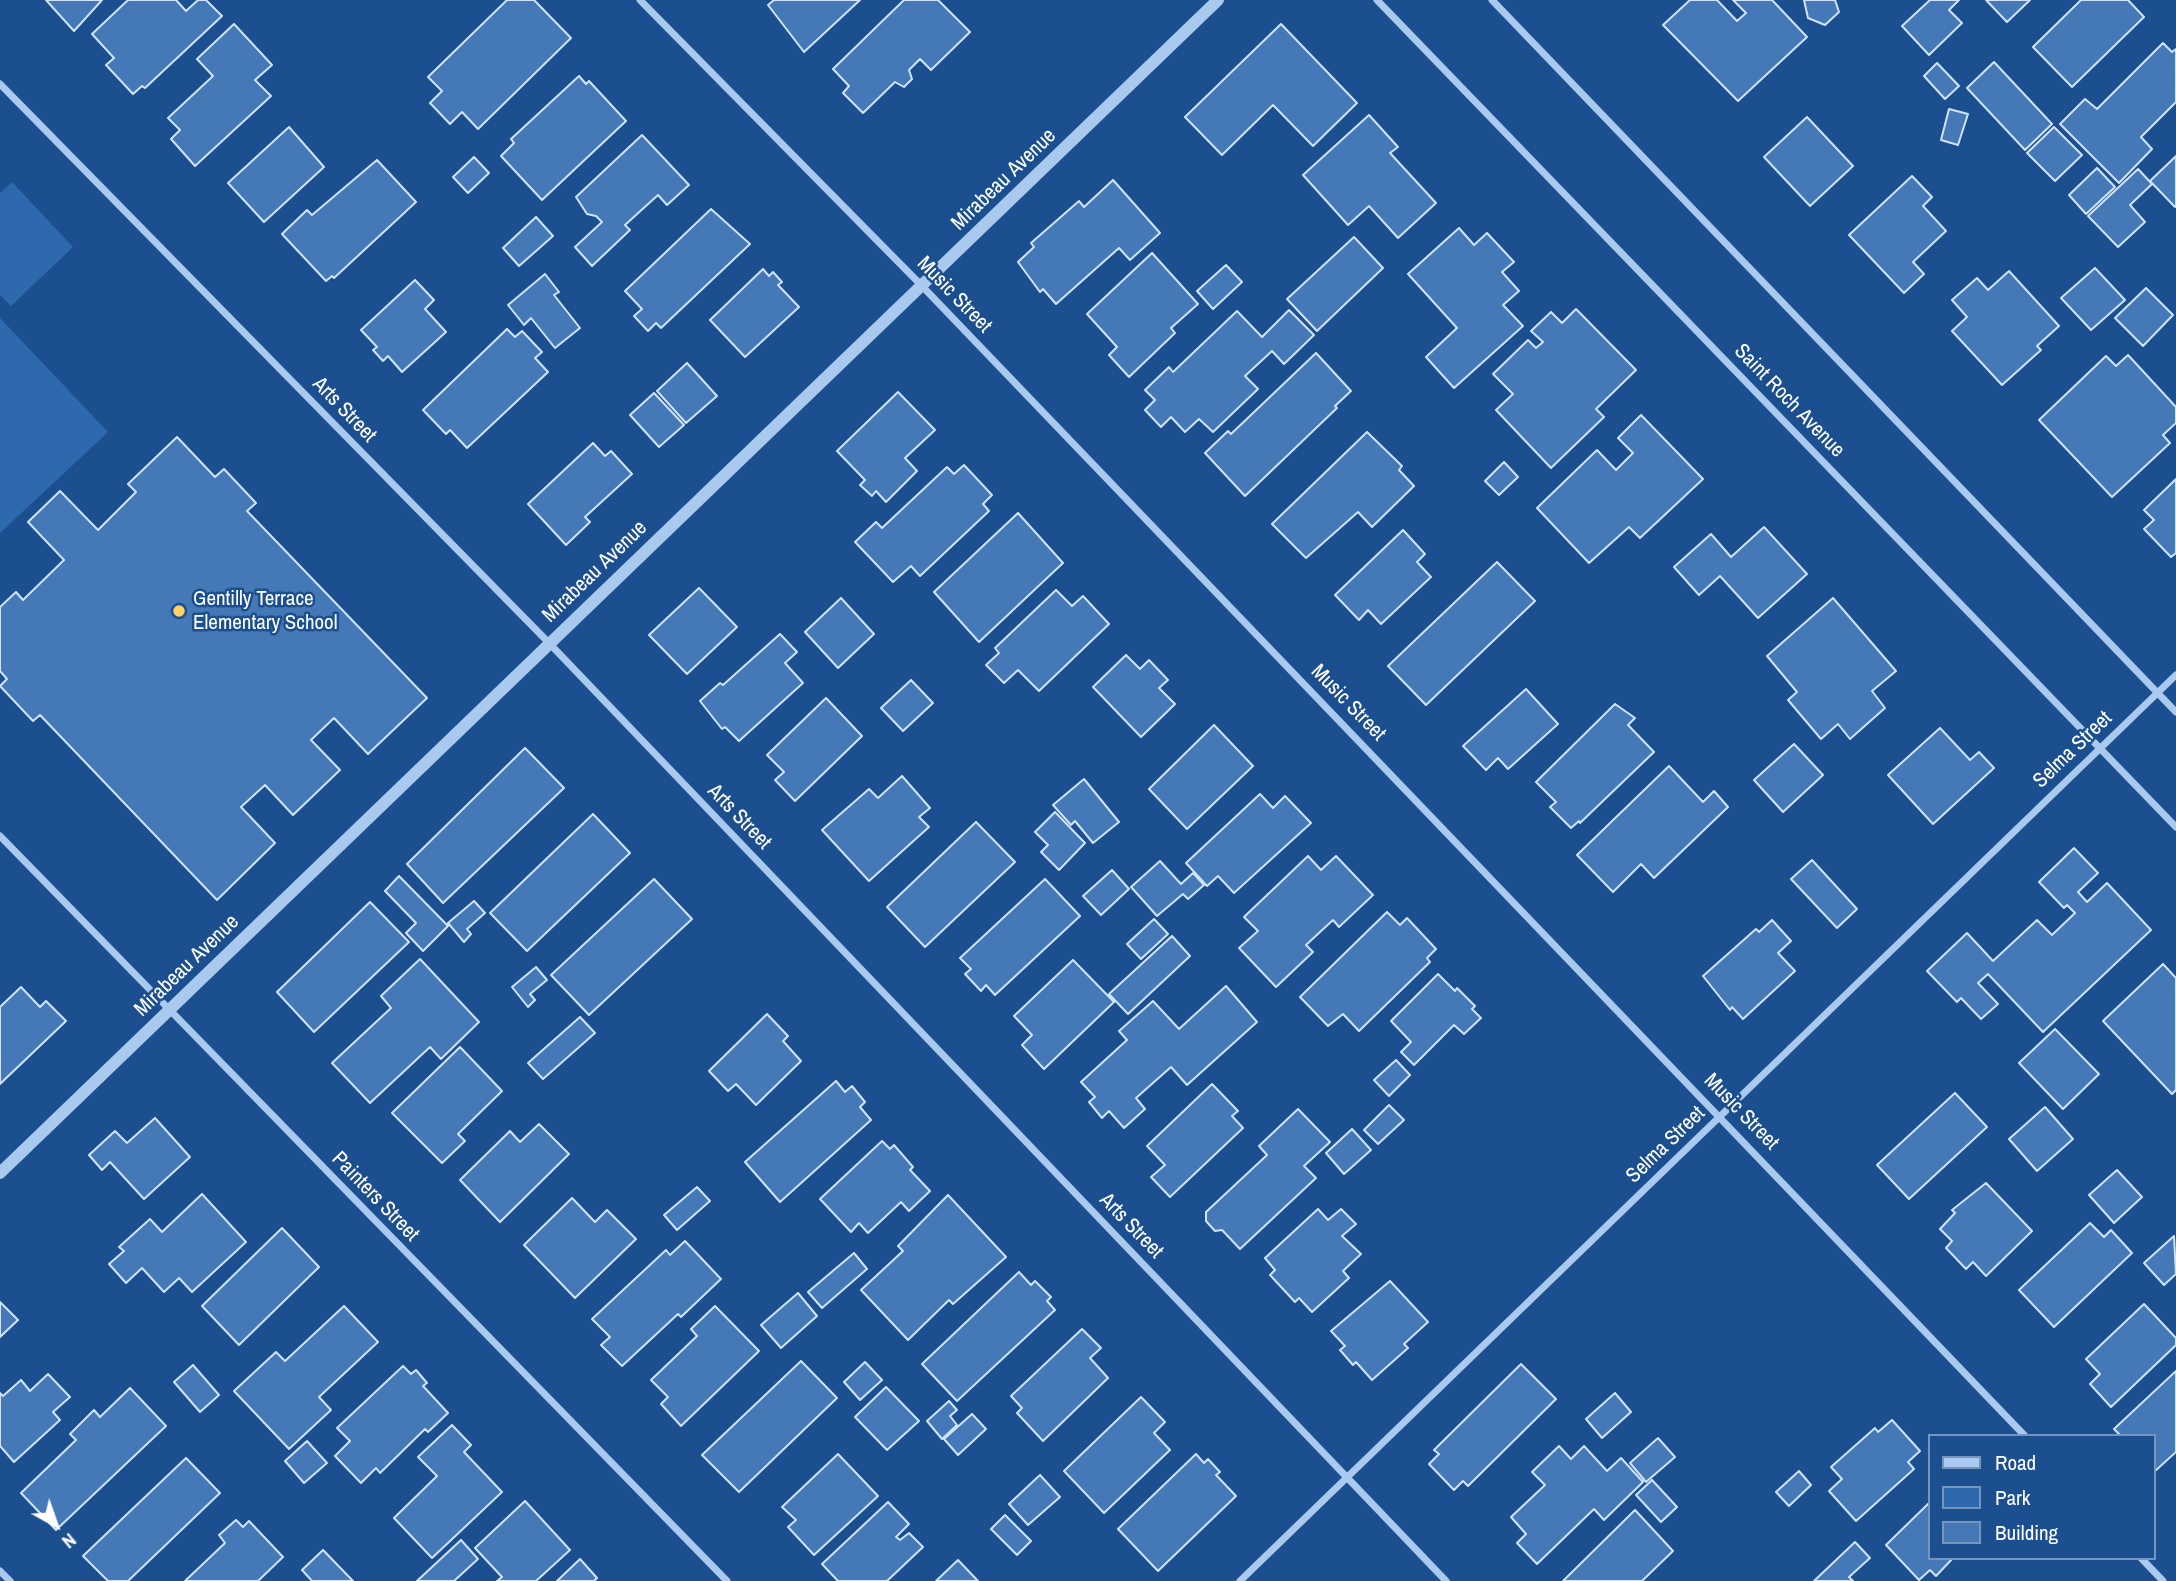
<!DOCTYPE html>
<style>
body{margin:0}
#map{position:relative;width:2176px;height:1581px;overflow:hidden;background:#1b4f8f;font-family:"Archivo Narrow",sans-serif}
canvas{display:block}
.legend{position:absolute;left:1928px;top:1434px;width:228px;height:126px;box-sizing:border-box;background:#1b4f8f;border:2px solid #7695bc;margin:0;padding:9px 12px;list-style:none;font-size:21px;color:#fff}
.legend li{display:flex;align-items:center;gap:14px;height:35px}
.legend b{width:35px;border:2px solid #7695bc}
.north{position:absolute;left:21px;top:1490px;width:70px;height:70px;-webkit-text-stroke:5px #1b4f8f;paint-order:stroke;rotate:140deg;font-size:19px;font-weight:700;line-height:28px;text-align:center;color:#fff}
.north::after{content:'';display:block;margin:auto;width:24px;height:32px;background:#fff;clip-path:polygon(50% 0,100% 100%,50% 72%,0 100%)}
</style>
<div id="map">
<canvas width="2176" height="1581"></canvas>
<ul class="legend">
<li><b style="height:9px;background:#a9c9ee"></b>Road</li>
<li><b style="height:19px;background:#2e69ad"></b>Park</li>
<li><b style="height:19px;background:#4478b7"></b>Building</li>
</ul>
<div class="north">N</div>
</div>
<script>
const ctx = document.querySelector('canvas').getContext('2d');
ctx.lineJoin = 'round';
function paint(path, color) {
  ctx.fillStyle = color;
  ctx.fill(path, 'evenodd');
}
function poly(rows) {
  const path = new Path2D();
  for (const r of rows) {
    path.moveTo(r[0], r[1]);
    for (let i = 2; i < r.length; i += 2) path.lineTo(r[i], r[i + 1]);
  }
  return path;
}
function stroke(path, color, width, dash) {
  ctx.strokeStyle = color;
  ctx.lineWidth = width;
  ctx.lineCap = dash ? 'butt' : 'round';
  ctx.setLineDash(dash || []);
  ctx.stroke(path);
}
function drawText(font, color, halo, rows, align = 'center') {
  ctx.font = font + ' "Archivo Narrow",sans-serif';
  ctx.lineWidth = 5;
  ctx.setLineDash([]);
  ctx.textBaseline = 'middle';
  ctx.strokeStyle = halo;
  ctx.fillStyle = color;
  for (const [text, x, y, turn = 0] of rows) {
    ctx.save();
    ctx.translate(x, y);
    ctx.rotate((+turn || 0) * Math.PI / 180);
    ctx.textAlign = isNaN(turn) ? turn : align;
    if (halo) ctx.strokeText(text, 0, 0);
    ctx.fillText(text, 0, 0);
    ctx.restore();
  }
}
paint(poly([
 [12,182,73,247,11,306,0,295,0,193],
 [0,318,108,432,0,533]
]), '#2e69ad');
const building = poly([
 [46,0,102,0,74,31,46,0],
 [128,0,176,0,186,11,198,0,206,0,222,16,145,88,142,86,133,94,106,65,114,58,92,34,128,0],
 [507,0,534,0,571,38,478,129,462,112,450,124,430,103,442,91,428,77,507,0],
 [774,0,860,0,804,52,768,5,774,0],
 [904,0,938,0,970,32,931,70,920,59,909,70,912,79,904,87,895,82,863,113,843,93,849,86,833,69,904,0],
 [1690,0,1717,0,1737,21,1746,13,1733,0,1772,0,1807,37,1738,101,1663,25,1690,0],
 [1804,0,1835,0,1839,12,1825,25,1808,18,1804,0],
 [1930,0,1959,0,1949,10,1962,23,1929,55,1902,26,1930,0],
 [1986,0,2030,0,2007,22,1986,0],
 [2081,0,2128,0,2144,17,2072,87,2033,47,2081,0],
 [234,24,272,65,255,80,271,96,195,166,171,139,180,130,168,118,213,76,197,59,234,24],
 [1281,24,1357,103,1313,146,1273,105,1222,155,1185,117,1281,24],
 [2163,43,2172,52,2176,49,2176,102,2141,137,2152,149,2119,183,2060,124,2085,99,2097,109,2163,43],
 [1994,62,2052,124,2025,150,1967,88,1994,62],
 [1937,63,1959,86,1945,99,1924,76,1937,63],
 [579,76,586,84,589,81,626,121,542,200,501,156,514,143,511,139,579,76],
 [1949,109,1968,114,1958,145,1941,140,1949,109],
 [1369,115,1398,147,1390,153,1436,203,1398,238,1369,206,1348,225,1303,175,1369,115],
 [1807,117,1853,166,1810,206,1764,157,1807,117],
 [289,127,324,167,264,222,228,183,289,127],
 [2054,127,2082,155,2055,181,2027,153,2054,127],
 [642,135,689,185,667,205,658,195,625,225,630,230,592,266,575,247,602,222,596,216,587,214,576,197,642,135],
 [2176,156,2176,205,2175,207,2150,181,2176,156],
 [474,157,489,173,468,193,453,177,474,157],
 [377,160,416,202,334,278,332,276,326,281,282,234,307,210,312,215,377,160],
 [2097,168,2115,187,2086,214,2069,195,2097,168],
 [2138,169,2152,184,2130,205,2145,222,2118,247,2088,216,2138,169],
 [1912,176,1932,197,1923,206,1946,231,1913,262,1924,274,1904,293,1849,235,1912,176],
 [1113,180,1160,233,1130,260,1119,248,1056,304,1043,289,1040,292,1018,262,1034,247,1031,243,1079,201,1084,207,1113,180],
 [711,209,750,244,661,328,656,323,648,331,634,316,642,309,625,291,711,209],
 [536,217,553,236,519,266,503,248,536,217],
 [1459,228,1474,245,1487,233,1514,262,1502,272,1519,291,1503,305,1523,326,1454,388,1426,357,1457,328,1408,274,1459,228],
 [1354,237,1383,268,1317,331,1287,299,1354,237],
 [1152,253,1198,304,1171,328,1175,333,1129,377,1109,355,1117,347,1087,314,1152,253],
 [1226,265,1242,282,1213,309,1197,291,1226,265],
 [2095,268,2125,300,2091,330,2061,298,2095,268],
 [763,269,769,276,773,272,782,282,778,285,799,307,745,357,710,320,763,269],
 [2009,271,2059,326,2037,346,2041,350,2002,385,1952,331,1967,317,1952,300,1977,278,1988,290,2009,271],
 [545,274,559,292,554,295,580,328,555,348,531,318,524,325,508,305,545,274],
 [415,280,434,300,425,309,446,332,402,372,388,356,383,361,373,350,377,347,361,330,415,280],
 [2146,288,2173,315,2143,346,2115,318,2146,288],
 [1576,309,1636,370,1596,409,1604,417,1551,468,1496,410,1513,394,1493,374,1528,340,1536,348,1543,342,1531,331,1551,312,1562,323,1576,309],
 [1289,310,1314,335,1284,364,1272,351,1245,376,1258,389,1213,432,1199,419,1185,432,1171,417,1161,427,1145,410,1155,400,1145,390,1169,367,1173,372,1237,311,1262,337,1289,310],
 [507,329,515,337,522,331,542,352,535,358,548,372,467,448,450,430,446,434,423,410,507,329],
 [1316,353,1351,391,1335,406,1337,408,1245,496,1205,453,1228,431,1231,434,1316,353],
 [2128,355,2176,407,2176,423,2163,435,2170,443,2112,497,2039,420,2106,356,2116,366,2128,355],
 [687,363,717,396,686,423,657,391,687,363],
 [898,392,935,430,905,458,917,471,886,502,876,491,872,496,860,485,865,480,837,451,898,392],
 [654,393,684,425,659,447,630,415,654,393],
 [1641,415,1703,479,1640,538,1629,527,1589,563,1537,508,1597,450,1616,470,1633,453,1618,438,1641,415],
 [1367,432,1402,466,1399,470,1414,486,1372,527,1358,512,1306,558,1272,524,1367,432],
 [177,437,215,477,224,469,256,503,247,511,427,698,368,754,334,718,311,740,340,770,293,815,265,785,241,807,275,843,217,900,40,715,33,721,0,686,7,679,0,671,0,607,16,592,23,600,64,560,28,522,60,491,98,530,136,492,128,484,177,437],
 [593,443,605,456,611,451,632,474,585,517,590,522,566,545,528,504,593,443],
 [1504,462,1518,477,1499,495,1485,481,1504,462],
 [964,465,992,495,983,504,989,511,920,576,911,566,893,582,855,542,876,522,882,528,947,467,954,474,964,465],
 [2176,479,2176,553,2171,557,2144,529,2154,520,2144,510,2176,479],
 [1018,513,1063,563,979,642,934,592,1018,513],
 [1764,527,1807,574,1758,618,1720,576,1699,595,1674,567,1711,534,1731,557,1764,527],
 [1403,530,1425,554,1417,562,1431,577,1381,624,1368,610,1359,620,1335,595,1403,530],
 [1497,562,1535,601,1426,705,1388,666,1497,562],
 [699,588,737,627,687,674,649,635,699,588],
 [1056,590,1072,606,1083,596,1109,624,1039,691,1018,670,1004,683,986,665,999,653,995,648,1056,590],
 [841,598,874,634,838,668,805,632,841,598],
 [1833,598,1896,671,1872,691,1885,708,1850,739,1838,724,1821,739,1788,700,1797,692,1767,656,1833,598],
 [780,634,797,652,785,663,803,683,739,741,725,727,722,729,700,701,720,683,723,685,780,634],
 [1126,655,1140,669,1149,660,1168,680,1159,688,1175,704,1141,737,1093,687,1126,655],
 [911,680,933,703,903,731,881,708,911,680],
 [1526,689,1558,724,1508,769,1498,758,1486,770,1463,746,1526,689],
 [826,698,862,736,795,801,775,780,784,772,767,755,826,698],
 [1615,704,1635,718,1628,725,1654,752,1580,823,1579,821,1571,828,1550,807,1556,802,1536,782,1615,704],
 [1214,725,1253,766,1187,829,1149,789,1214,725],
 [1940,728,1970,760,1979,752,1994,768,1933,824,1888,775,1940,728],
 [1794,744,1823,775,1783,812,1754,780,1794,744],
 [525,748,564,788,443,903,407,864,525,748],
 [1669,766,1703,802,1714,791,1728,807,1654,878,1641,864,1613,892,1577,855,1669,766],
 [902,776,930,808,919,817,929,827,869,881,822,830,869,789,878,798,902,776],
 [1084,779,1119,822,1093,843,1075,821,1071,825,1053,805,1084,779],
 [1260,794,1273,808,1285,796,1311,823,1234,893,1218,876,1207,886,1186,863,1260,794],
 [1055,812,1085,843,1059,870,1041,852,1048,845,1035,832,1055,812],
 [593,814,630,853,527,951,490,913,593,814],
 [976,822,1015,862,925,947,887,907,976,822],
 [2074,848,2098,873,2078,892,2087,902,2107,883,2151,930,2043,1032,1988,974,1978,983,1998,1004,1981,1019,1961,998,1957,1002,1927,971,1967,933,1993,961,2037,920,2052,935,2075,913,2067,905,2064,908,2039,882,2074,848],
 [1308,856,1321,870,1336,856,1373,895,1339,927,1333,920,1306,945,1313,952,1276,987,1239,948,1258,931,1244,917,1308,856],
 [1812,860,1857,909,1837,928,1791,879,1812,860],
 [1160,861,1181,884,1193,873,1204,885,1188,899,1183,894,1157,916,1131,887,1160,861],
 [1112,870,1129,889,1101,915,1083,896,1112,870],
 [399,876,448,926,423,951,406,933,416,923,385,891,399,876],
 [654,879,692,919,589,1015,551,975,654,879],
 [1045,879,1080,916,995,995,986,985,981,991,965,974,971,969,960,958,1045,879],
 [474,901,485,913,467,929,471,934,464,942,448,923,474,901],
 [370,902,409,942,314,1032,277,992,370,902],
 [1387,912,1400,925,1407,918,1436,949,1427,958,1430,962,1359,1031,1343,1014,1328,1026,1300,997,1387,912],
 [1154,919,1168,934,1141,959,1127,944,1154,919],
 [1772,920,1791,941,1778,953,1795,971,1743,1019,1732,1007,1730,1010,1703,976,1756,929,1759,932,1772,920],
 [1172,936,1190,956,1128,1014,1109,994,1172,936],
 [420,959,479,1022,441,1059,430,1047,370,1103,332,1063,391,1008,381,996,420,959],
 [1073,960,1114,1002,1044,1069,1022,1045,1032,1035,1014,1016,1073,960],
 [2163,964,2176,978,2176,1090,2172,1094,2103,1021,2163,964],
 [536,967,547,980,530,994,535,1000,528,1007,512,987,536,967],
 [1438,974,1455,991,1457,988,1475,1006,1472,1009,1481,1018,1464,1034,1454,1025,1414,1065,1401,1052,1411,1042,1391,1021,1438,974],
 [1226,986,1257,1022,1187,1085,1171,1067,1136,1098,1145,1109,1124,1128,1109,1111,1102,1118,1089,1102,1095,1097,1081,1082,1127,1040,1119,1031,1153,1001,1179,1029,1226,986],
 [21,987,40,1007,46,1001,66,1021,0,1084,0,1007,21,987],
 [767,1014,788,1036,783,1041,801,1061,756,1105,736,1084,728,1091,709,1071,767,1014],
 [580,1017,595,1033,543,1079,528,1063,580,1017],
 [2055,1029,2099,1074,2063,1109,2019,1063,2055,1029],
 [460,1047,502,1091,458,1134,465,1141,442,1163,392,1113,460,1047],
 [1396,1060,1410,1075,1389,1096,1374,1080,1396,1060],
 [836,1081,845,1092,852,1086,865,1102,860,1107,871,1120,780,1202,745,1162,836,1081],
 [1212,1084,1238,1111,1232,1116,1243,1128,1170,1197,1151,1177,1165,1165,1147,1146,1212,1084],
 [1955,1093,1987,1127,1909,1199,1877,1165,1955,1093],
 [1389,1105,1404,1120,1378,1144,1364,1130,1389,1105],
 [2045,1107,2073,1139,2037,1171,2009,1139,2045,1107],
 [1298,1109,1330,1142,1304,1166,1316,1178,1240,1249,1222,1230,1215,1231,1206,1221,1206,1212,1267,1155,1259,1146,1298,1109],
 [155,1118,190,1157,144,1199,110,1162,102,1170,89,1155,115,1131,127,1143,155,1118],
 [539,1124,569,1154,500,1222,460,1180,510,1131,520,1142,539,1124],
 [1352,1129,1371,1150,1344,1174,1326,1153,1352,1129],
 [882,1141,890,1149,894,1145,913,1167,910,1170,930,1191,909,1211,901,1202,868,1233,859,1223,851,1232,820,1199,882,1141],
 [2117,1170,2142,1197,2114,1223,2089,1195,2117,1170],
 [1986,1183,2032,1231,1986,1276,1973,1262,1966,1269,1946,1248,1952,1241,1940,1229,1955,1213,1952,1210,1986,1183],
 [697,1187,710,1201,677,1230,664,1215,697,1187],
 [202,1194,246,1242,192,1292,179,1278,164,1292,142,1268,126,1283,109,1264,124,1251,119,1247,150,1219,162,1232,202,1194],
 [948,1195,1006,1257,953,1304,949,1300,908,1340,861,1290,903,1251,898,1246,948,1195],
 [572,1198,595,1222,607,1210,636,1239,575,1298,524,1245,572,1198],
 [1318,1209,1328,1220,1341,1209,1356,1224,1342,1236,1361,1254,1343,1271,1349,1278,1312,1312,1299,1298,1295,1302,1270,1275,1275,1270,1265,1258,1318,1209],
 [2090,1223,2104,1237,2111,1230,2132,1253,2054,1327,2019,1290,2090,1223],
 [282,1228,319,1267,239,1345,202,1306,282,1228],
 [2174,1236,2176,1274,2164,1285,2144,1263,2174,1236],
 [685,1241,721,1279,681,1317,678,1314,622,1366,601,1345,610,1337,592,1319,666,1250,670,1255,685,1241],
 [854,1253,867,1269,822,1308,808,1292,854,1253],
 [1019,1272,1031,1285,1035,1281,1051,1297,1047,1301,1055,1310,957,1401,922,1364,1019,1272],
 [1390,1281,1428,1322,1404,1344,1408,1348,1372,1380,1356,1362,1353,1365,1340,1350,1345,1346,1331,1331,1390,1281],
 [798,1293,817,1316,781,1348,761,1325,798,1293],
 [0,1302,18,1320,0,1337,0,1302],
 [2144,1304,2176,1338,2176,1345,2111,1407,2090,1384,2100,1374,2086,1359,2144,1304],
 [344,1306,378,1342,319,1397,331,1410,289,1449,234,1391,276,1352,285,1361,344,1306],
 [715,1306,759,1351,681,1426,661,1404,668,1397,651,1380,697,1336,691,1329,715,1306],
 [1082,1329,1101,1348,1090,1358,1108,1378,1043,1441,1017,1413,1022,1408,1011,1396,1082,1329],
 [801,1361,837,1398,739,1492,702,1455,801,1361],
 [865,1362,882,1380,860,1400,844,1382,865,1362],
 [1521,1364,1556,1399,1468,1486,1463,1481,1454,1490,1429,1464,1439,1454,1434,1450,1521,1364],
 [193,1365,219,1395,200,1412,174,1382,193,1365],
 [403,1366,411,1374,416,1370,427,1383,423,1386,448,1413,428,1432,425,1429,380,1473,376,1468,361,1483,335,1456,350,1441,337,1428,403,1366],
 [2176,1371,2176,1452,2154,1472,2153,1436,2121,1436,2114,1429,2176,1371],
 [48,1374,70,1397,53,1412,60,1420,14,1462,0,1446,0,1393,3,1396,21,1380,30,1391,48,1374],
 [886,1387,919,1421,887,1450,855,1417,886,1387],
 [130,1388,166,1426,56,1530,21,1493,76,1440,70,1434,94,1410,100,1417,130,1388],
 [1615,1393,1631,1412,1602,1438,1586,1419,1615,1393],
 [1141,1397,1165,1422,1154,1433,1170,1450,1104,1513,1064,1471,1141,1397],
 [949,1401,957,1410,950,1416,957,1425,942,1439,927,1421,949,1401],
 [972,1414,986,1429,958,1455,944,1439,972,1414],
 [1892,1420,1920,1451,1908,1462,1914,1469,1856,1521,1829,1491,1842,1479,1831,1467,1875,1428,1878,1432,1892,1420],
 [452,1425,471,1445,464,1452,502,1492,432,1558,394,1518,437,1476,418,1457,452,1425],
 [1658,1438,1675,1457,1646,1482,1630,1463,1658,1438],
 [307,1441,327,1463,304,1483,285,1461,307,1441],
 [1559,1446,1571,1459,1584,1446,1607,1471,1621,1458,1643,1482,1604,1520,1594,1509,1537,1564,1517,1543,1526,1534,1511,1517,1545,1485,1532,1472,1559,1446],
 [838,1454,878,1496,814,1555,788,1527,796,1520,782,1507,838,1454],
 [1196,1454,1204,1463,1208,1459,1220,1472,1216,1475,1236,1496,1158,1571,1118,1529,1196,1454],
 [186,1458,220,1493,128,1581,108,1581,83,1556,186,1458],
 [1799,1471,1811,1485,1789,1506,1776,1492,1799,1471],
 [1040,1475,1060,1497,1028,1525,1009,1504,1040,1475],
 [1652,1480,1677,1507,1661,1522,1636,1495,1652,1480],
 [525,1501,570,1550,536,1581,497,1581,502,1577,475,1548,525,1501],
 [888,1502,909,1524,896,1537,900,1540,909,1533,923,1547,887,1581,838,1581,822,1564,888,1502],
 [1929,1503,1929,1558,1953,1558,1936,1576,1930,1570,1919,1580,1886,1545,1929,1503],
 [1635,1510,1673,1551,1642,1581,1563,1581,1635,1510],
 [1005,1515,1031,1541,1017,1555,991,1529,1005,1515],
 [236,1520,243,1527,249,1521,283,1557,258,1581,185,1581,225,1543,219,1535,236,1520],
 [461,1540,478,1559,454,1581,417,1581,461,1540],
 [1855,1542,1870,1558,1849,1577,1853,1581,1814,1581,1855,1542],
 [323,1550,353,1581,312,1581,302,1570,323,1550],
 [580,1559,597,1578,594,1581,557,1581,580,1559],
 [958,1560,978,1581,936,1581,958,1560]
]);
paint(building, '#4478b7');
stroke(building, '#cfe3fa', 2);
stroke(poly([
 [640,0,922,286,2025,1436],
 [1377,0,2176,827],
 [1492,0,2176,712],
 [0,84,549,643,1446,1581],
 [0,836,727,1581],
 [2141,1558,2163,1581],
 [0,1571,10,1581],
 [1240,1581,2176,675]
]), '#a9c9ee', 7);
stroke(poly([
 [0,1173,1218,0]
]), '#a9c9ee', 12);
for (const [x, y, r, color] of [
 [179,611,7,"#ffd166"]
]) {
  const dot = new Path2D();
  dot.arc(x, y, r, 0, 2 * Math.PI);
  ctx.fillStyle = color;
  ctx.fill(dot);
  stroke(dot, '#1b4f8f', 2.5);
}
drawText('21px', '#fff', '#1b4f8f', [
 ["Mirabeau Avenue",1004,180,-44],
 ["Music Street",954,295,46],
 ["Saint Roch Avenue",1789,401,46],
 ["Arts Street",344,410,46],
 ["Mirabeau Avenue",595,572,-44],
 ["Music Street",1348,703,46],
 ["Selma Street",2073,750,-44],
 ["Arts Street",739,817,46],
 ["Mirabeau Avenue",187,966,-44],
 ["Music Street",1741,1112,46],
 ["Selma Street",1666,1145,-44],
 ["Painters Street",375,1197,46],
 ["Arts Street",1131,1226,46]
]);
drawText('21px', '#fff', '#1b4f8f', [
 ["Gentilly Terrace",193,599],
 ["Elementary School",193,623]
], 'left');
</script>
